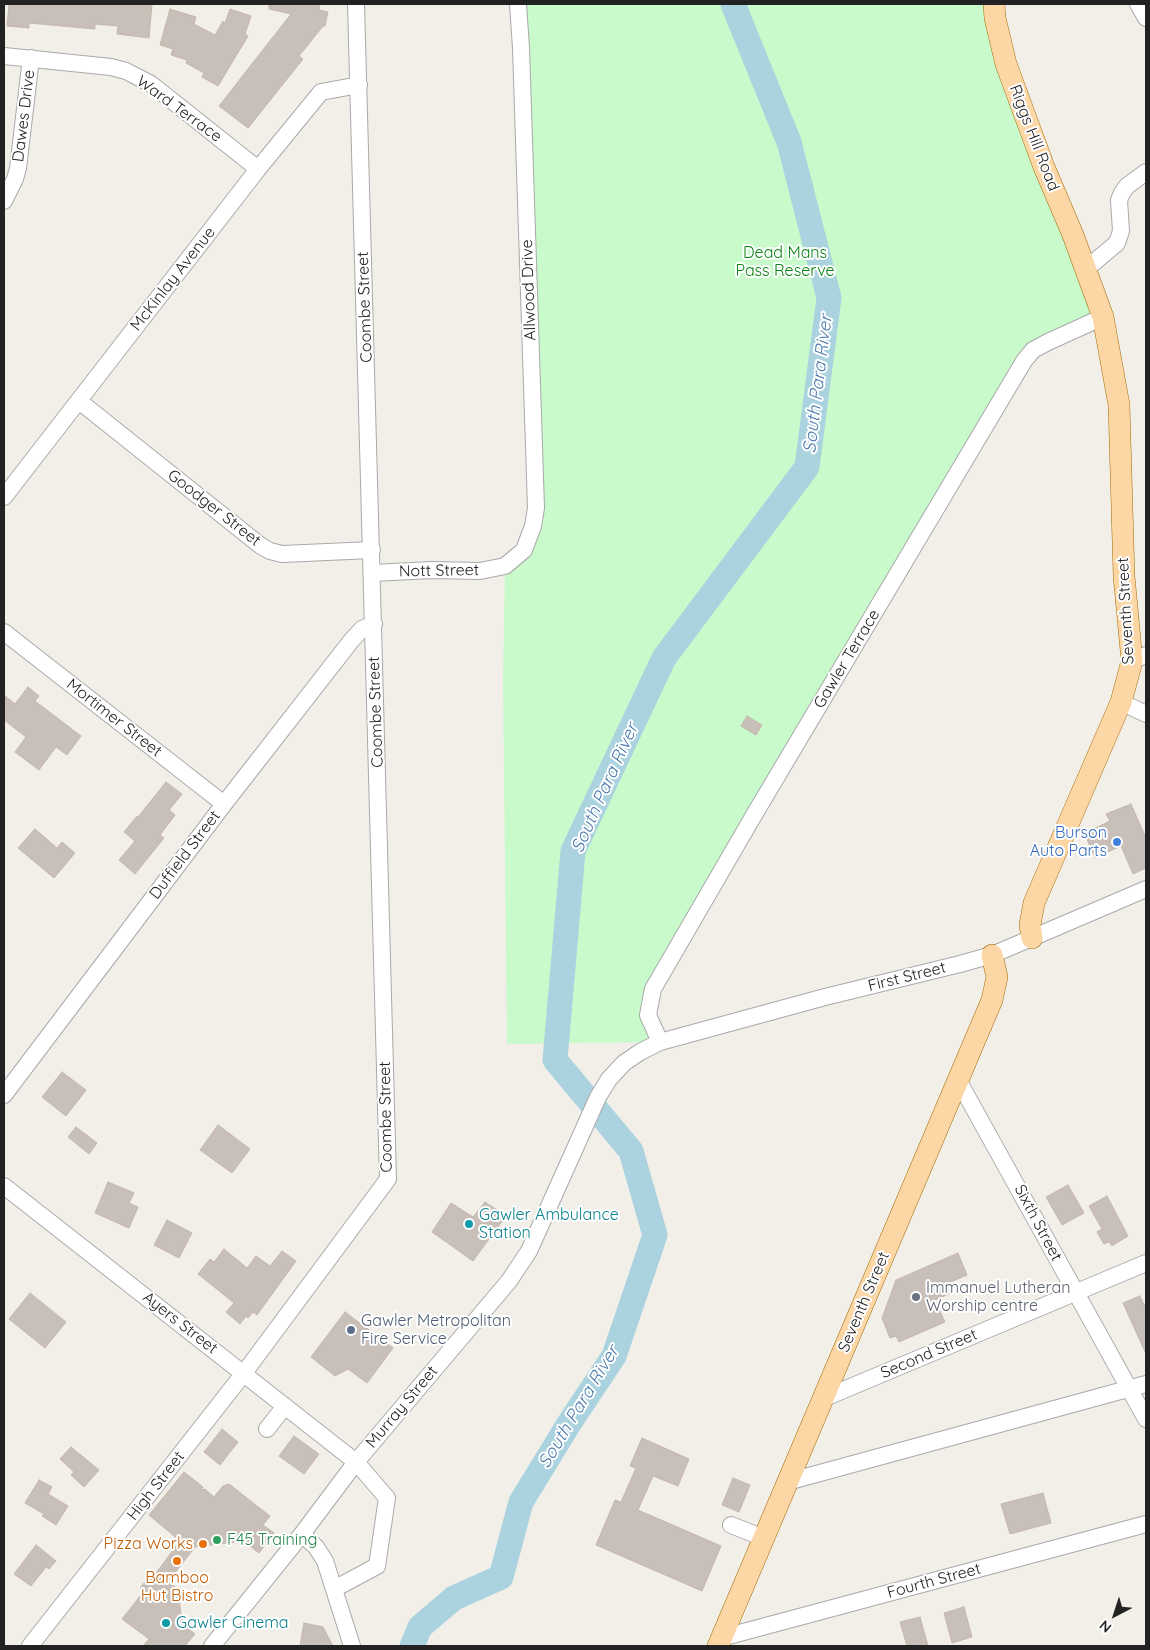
<!DOCTYPE html>
<style>
body{margin:0}
#map{position:relative;width:1150px;height:1650px;overflow:hidden;background:#f2efe9;font-family:Quicksand,sans-serif}
canvas{display:block}
.frame{position:absolute;inset:0;border:5px solid #222;pointer-events:none}
.north{position:absolute;left:1090px;top:1590px;width:50px;height:50px;-webkit-text-stroke:4px #fff;paint-order:stroke;rotate:220deg;font-size:14px;font-weight:700;line-height:20px;text-align:center;color:#222}
.north::after{content:'';display:block;margin:auto;width:18px;height:22px;background:#222;clip-path:polygon(50% 0,100% 100%,50% 72%,0 100%)}
</style>
<div id="map">
<canvas width="1150" height="1650"></canvas>
<div class="frame"></div>
<div class="north">N</div>
</div>
<script>
const ctx = document.querySelector('canvas').getContext('2d');
ctx.lineJoin = 'round';
function paint(path, color) {
  ctx.fillStyle = color;
  ctx.fill(path, 'evenodd');
}
function poly(rows) {
  const path = new Path2D();
  for (const r of rows) {
    path.moveTo(r[0], r[1]);
    for (let i = 2; i < r.length; i += 2) path.lineTo(r[i], r[i + 1]);
  }
  return path;
}
function stroke(path, color, width, dash) {
  ctx.strokeStyle = color;
  ctx.lineWidth = width;
  ctx.lineCap = dash ? 'butt' : 'round';
  ctx.setLineDash(dash || []);
  ctx.stroke(path);
}
function drawText(font, color, halo, rows, align = 'center') {
  ctx.font = font + ' Quicksand,sans-serif';
  ctx.lineWidth = 4;
  ctx.setLineDash([]);
  ctx.textBaseline = 'middle';
  ctx.strokeStyle = halo;
  ctx.fillStyle = color;
  for (const [text, x, y, turn = 0] of rows) {
    ctx.save();
    ctx.translate(x, y);
    ctx.rotate((+turn || 0) * Math.PI / 180);
    ctx.textAlign = isNaN(turn) ? turn : align;
    if (halo) ctx.strokeText(text, 0, 0);
    ctx.fillText(text, 0, 0);
    ctx.restore();
  }
}
paint(poly([
 [518,4,994,4,1103,317,1033,350,653,989,660,1042,507,1044,503,680,505,566,529,537]
]), '#c8facc');
stroke(poly([
 [412,1646,420,1627,454,1598,501,1577,521,1502,570,1422,614,1356,655,1235,631,1151,555,1060,573,851,664,658,807,467,829,298,789,142,733,4]
]), '#aad3df', 25);
const building = poly([
 [9,4,152,4,149,38,117,34,118,26,95,24,95,29,29,23,29,28,7,26,9,4],
 [269,4,320,4,319,10,328,12,325,26,323,26,299,56,303,59,248,128,219,106,291,14,269,9,269,4],
 [170,9,196,17,194,24,215,35,223,21,225,23,230,9,251,16,245,34,248,36,218,86,202,77,204,73,186,63,187,60,171,55,173,49,160,45,170,9],
 [28,687,39,696,35,701,81,736,67,755,56,747,39,770,15,752,26,737,4,720,4,695,15,704,28,687],
 [747,716,762,725,756,735,741,726,747,716],
 [166,782,182,794,169,810,175,815,160,835,164,838,135,874,119,860,135,841,124,832,137,816,138,817,166,782],
 [1131,804,1146,838,1146,868,1133,874,1121,846,1095,858,1086,837,1089,831,1110,821,1106,814,1131,804],
 [35,829,57,848,62,842,75,853,54,878,18,848,35,829],
 [62,1072,86,1090,66,1116,42,1097,62,1072],
 [218,1125,250,1149,232,1173,200,1150,218,1125],
 [76,1127,97,1143,89,1154,68,1137,76,1127],
 [108,1182,134,1193,129,1203,138,1207,129,1228,95,1213,108,1182],
 [1068,1185,1084,1213,1062,1225,1046,1197,1068,1185],
 [1107,1196,1128,1236,1112,1246,1109,1242,1104,1244,1097,1232,1102,1229,1089,1206,1107,1196],
 [485,1202,506,1216,473,1261,432,1232,451,1203,473,1217,485,1202],
 [167,1220,192,1233,179,1258,154,1245,167,1220],
 [224,1249,247,1268,256,1256,270,1266,282,1251,296,1261,257,1315,253,1312,248,1318,246,1316,240,1324,226,1312,234,1303,198,1274,210,1259,214,1262,224,1249],
 [958,1253,967,1275,946,1284,951,1293,935,1300,945,1322,899,1342,896,1336,890,1338,882,1318,896,1280,958,1253],
 [30,1293,66,1322,45,1348,9,1319,30,1293],
 [1140,1296,1146,1309,1146,1354,1123,1303,1140,1296],
 [345,1312,393,1348,367,1383,348,1369,335,1376,311,1357,345,1312],
 [222,1429,238,1442,220,1465,204,1452,222,1429],
 [294,1436,319,1454,304,1474,279,1456,294,1436],
 [642,1438,689,1459,678,1486,653,1476,638,1510,721,1546,702,1591,596,1545,615,1500,621,1502,636,1468,630,1466,642,1438],
 [71,1447,99,1470,84,1487,71,1475,74,1472,60,1459,71,1447],
 [184,1472,203,1487,200,1490,205,1489,214,1497,223,1486,229,1484,270,1516,263,1525,274,1533,259,1553,243,1541,195,1547,168,1582,178,1589,182,1624,195,1634,185,1646,143,1646,149,1639,122,1619,144,1591,140,1588,154,1571,156,1573,180,1541,149,1515,184,1472],
 [733,1478,750,1485,739,1512,722,1505,733,1478],
 [39,1480,52,1487,48,1494,68,1506,56,1525,42,1516,44,1514,25,1503,39,1480],
 [1043,1493,1051,1523,1010,1534,1001,1504,1043,1493],
 [36,1545,56,1561,49,1569,46,1567,31,1586,14,1574,36,1545],
 [964,1607,972,1637,952,1643,944,1613,964,1607],
 [920,1617,928,1646,907,1646,900,1622,920,1617],
 [304,1623,323,1627,333,1646,300,1646,304,1623]
]);
paint(building, '#c7bfb8');
stroke(building, '#c4b6ab', 1);
const minor = poly([
 [1138,4,1146,18],
 [4,56,111,67,126,71,151,84,258,169],
 [4,201,15,179,18,168,31,58],
 [1086,269,1117,243,1121,231,1119,200,1122,193,1127,186,1146,172],
 [79,401,261,546,270,551,282,554,372,550],
 [4,497,258,169,321,92,359,85],
 [373,573,432,570,480,571,505,566,524,550,533,526,536,508,521,48,518,4],
 [4,632,224,804],
 [1132,661,1146,655],
 [1121,702,1146,714],
 [660,1042,648,1015,653,989,754,815,1024,361,1033,350,1048,342,1103,317],
 [958,1080,1146,1419],
 [4,1095,224,804,351,641,362,629,374,624],
 [4,1186,356,1462,387,1498,377,1566,334,1589],
 [822,1399,1146,1263],
 [267,1429,285,1406],
 [787,1482,1146,1384],
 [731,1525,764,1538],
 [302,1534,316,1547,325,1561,352,1646],
 [721,1638,1146,1524],
 [30,1646,244,1373,388,1179,356,4],
 [212,1646,302,1534,356,1462,509,1281,529,1251,598,1097,609,1079,624,1063,640,1052,660,1042,825,997,960,964,992,955,1146,889]
]);
const major = poly([
 [994,4,995,18,1006,64,1044,167,1073,235,1103,317,1119,405,1124,576,1132,661,1121,702,1034,903,1030,925,1032,938],
 [718,1646,992,1000,997,977,992,955]
]);
stroke(minor, '#a9a9a9', 18);
stroke(major, '#a06b00', 22);
stroke(minor, '#fff', 16);
stroke(major, '#fcd6a4', 21);
for (const [x, y, r, color] of [
 [1117,842,5,"#3f7fe0"],
 [469,1224,5,"#0f9aa8"],
 [916,1297,5,"#6b7280"],
 [351,1330,5,"#5c6f8a"],
 [217,1540,5,"#2e9e5b"],
 [203,1544,5,"#e8710a"],
 [177,1561,5,"#e8710a"],
 [166,1623,5,"#0f9aa8"]
]) {
  const dot = new Path2D();
  dot.arc(x, y, r, 0, 2 * Math.PI);
  ctx.fillStyle = color;
  ctx.fill(dot);
  stroke(dot, '#fff', 2);
}
drawText('16px', '#222', '#fff', [
 ["Ward Terrace",179,109,36],
 ["Dawes Drive",24,116,-83],
 ["Riggs Hill Road",1034,138,69],
 ["McKinlay Avenue",173,279,-52],
 ["Allwood Drive",529,290,-92],
 ["Coombe Street",365,307,-92],
 ["Goodger Street",214,508,38],
 ["Nott Street",439,571,-1],
 ["Seventh Street",1126,611,-93],
 ["Gawler Terrace",847,659,-59],
 ["Coombe Street",376,712,-92],
 ["Mortimer Street",114,718,38],
 ["Duffield Street",185,855,-53],
 ["First Street",907,977,-14],
 ["Coombe Street",386,1117,-91],
 ["Sixth Street",1038,1223,62],
 ["Seventh Street",864,1302,-67],
 ["Ayers Street",180,1323,38],
 ["Second Street",929,1354,-23],
 ["Murray Street",402,1407,-50],
 ["High Street",156,1486,-52],
 ["Fourth Street",934,1581,-15]
]);
drawText('16px', '#0c8416', '#fff', [
 ["Dead Mans",785,253],
 ["Pass Reserve",785,271]
]);
drawText('16px', '#366cbe', '#fff', [
 ["Burson",1107,833],
 ["Auto Parts",1107,851]
], 'right');
drawText('16px', '#0d838f', '#fff', [
 ["Gawler Ambulance",479,1215],
 ["Station",479,1233],
 ["Gawler Cinema",176,1623]
], 'left');
drawText('16px', '#5b616d', '#fff', [
 ["Immanuel Lutheran",926,1288],
 ["Worship centre",926,1306]
], 'left');
drawText('16px', '#4e5e75', '#fff', [
 ["Gawler Metropolitan",361,1321],
 ["Fire Service",361,1339]
], 'left');
drawText('16px', '#27864d', '#fff', [
 ["F45 Training",227,1540]
], 'left');
drawText('16px', '#c56008', '#fff', [
 ["Pizza Works",193,1544],
 ["Bamboo",177,1578,"center"],
 ["Hut Bistro",177,1596,"center"]
], 'right');
drawText('italic 18px', '#4a7aab', '#fff', [
 ["South Para River",818,384,-83],
 ["South Para River",605,788,-66],
 ["South Para River",579,1407,-59]
]);
</script>
